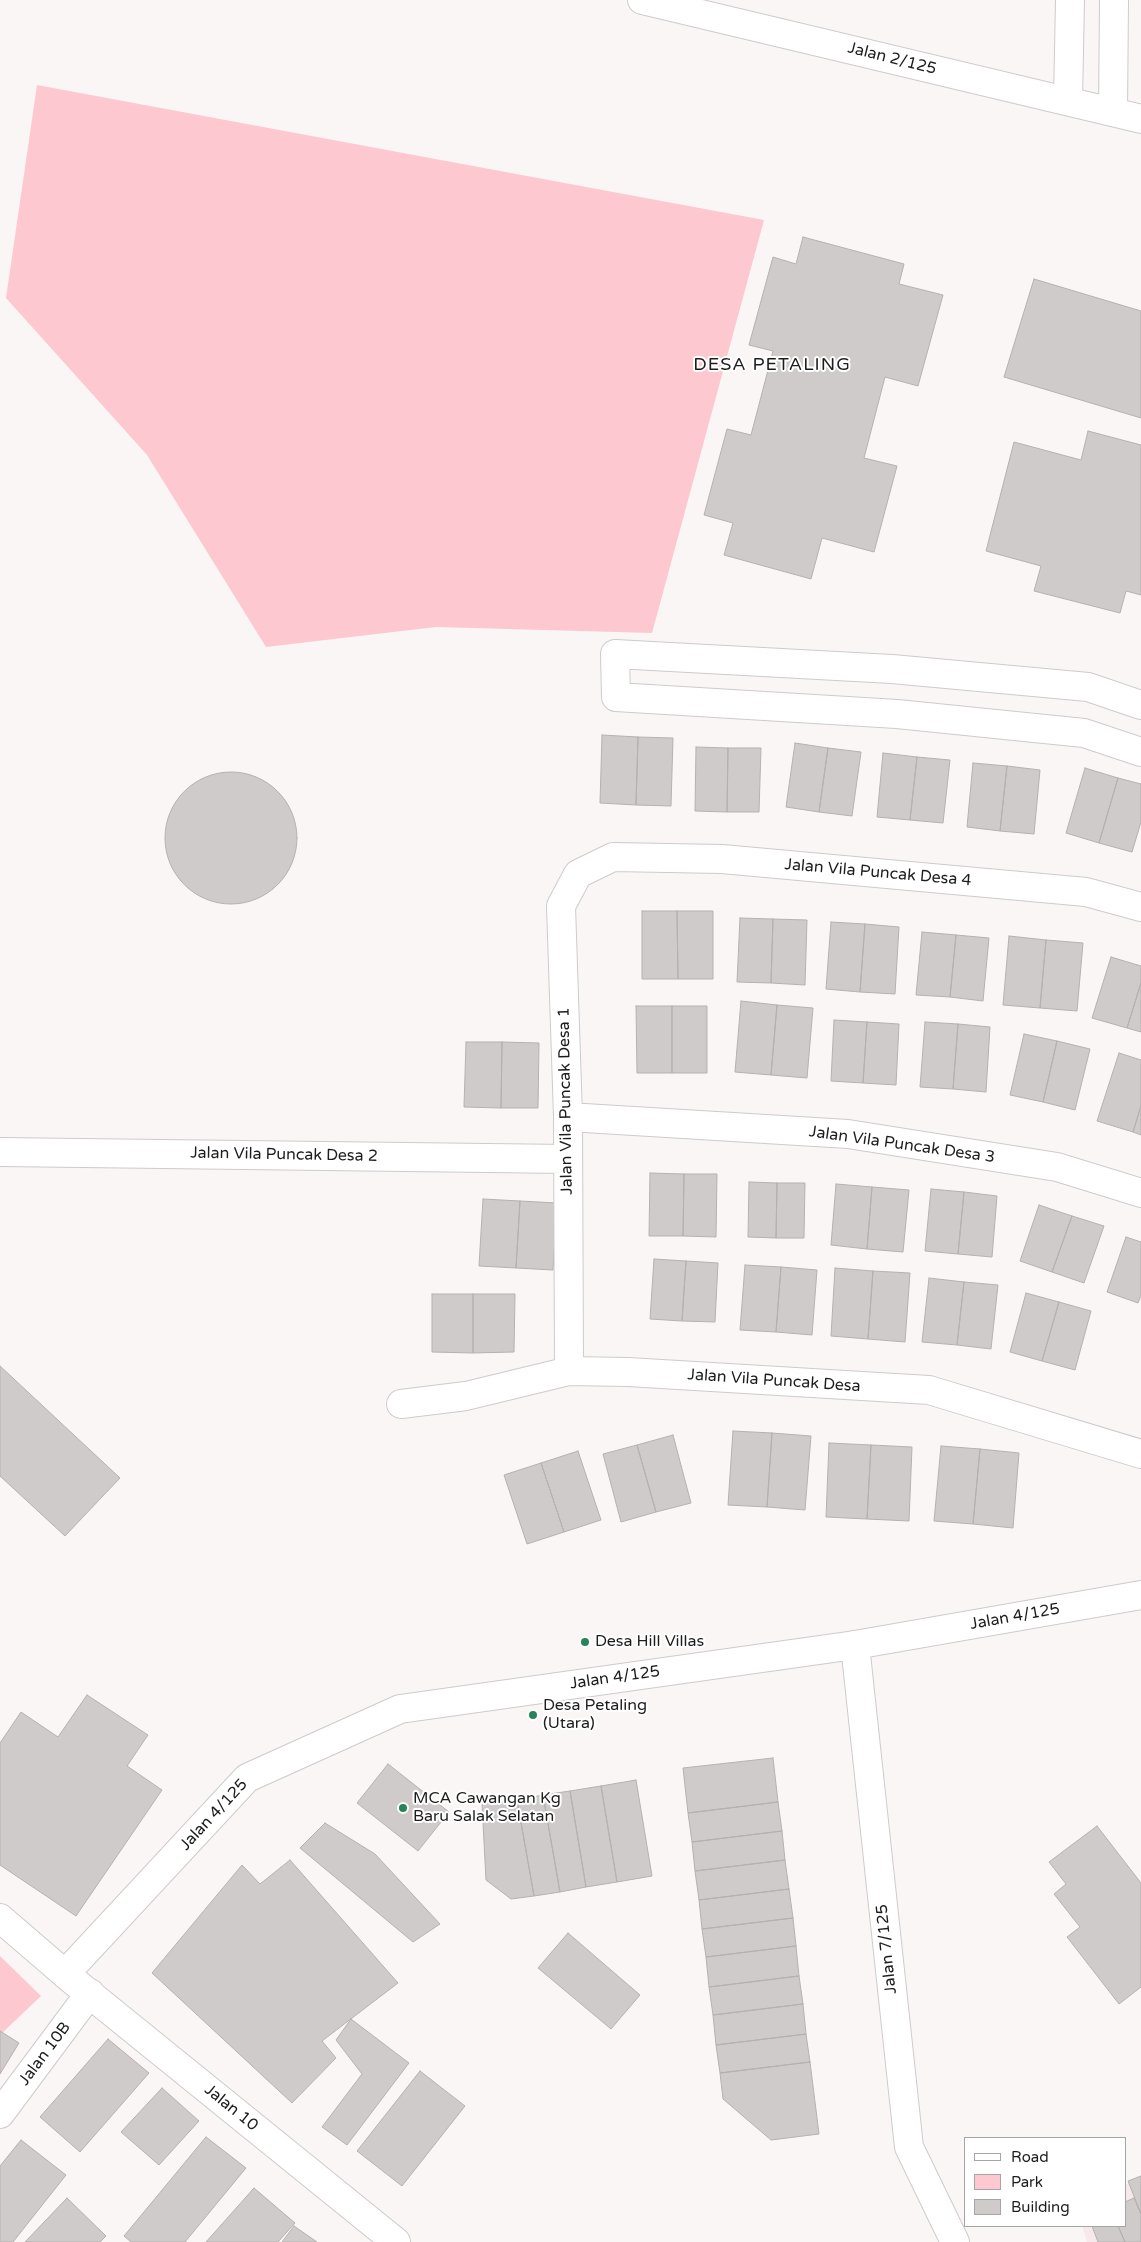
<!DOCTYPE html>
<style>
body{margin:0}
#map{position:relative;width:1141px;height:2242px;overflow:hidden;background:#faf6f6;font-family:"Varela Round",sans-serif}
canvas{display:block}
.legend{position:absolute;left:964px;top:2137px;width:162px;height:90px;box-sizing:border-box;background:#fff;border:1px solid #a5a5a5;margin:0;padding:6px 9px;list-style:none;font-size:15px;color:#1e1d1d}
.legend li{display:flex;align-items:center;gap:10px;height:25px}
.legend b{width:25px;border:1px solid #a5a5a5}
</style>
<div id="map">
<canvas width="1141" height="2242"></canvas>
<ul class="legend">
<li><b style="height:6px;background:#fff"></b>Road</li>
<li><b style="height:14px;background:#fdc8d0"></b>Park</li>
<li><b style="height:14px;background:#cfcbcb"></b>Building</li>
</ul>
</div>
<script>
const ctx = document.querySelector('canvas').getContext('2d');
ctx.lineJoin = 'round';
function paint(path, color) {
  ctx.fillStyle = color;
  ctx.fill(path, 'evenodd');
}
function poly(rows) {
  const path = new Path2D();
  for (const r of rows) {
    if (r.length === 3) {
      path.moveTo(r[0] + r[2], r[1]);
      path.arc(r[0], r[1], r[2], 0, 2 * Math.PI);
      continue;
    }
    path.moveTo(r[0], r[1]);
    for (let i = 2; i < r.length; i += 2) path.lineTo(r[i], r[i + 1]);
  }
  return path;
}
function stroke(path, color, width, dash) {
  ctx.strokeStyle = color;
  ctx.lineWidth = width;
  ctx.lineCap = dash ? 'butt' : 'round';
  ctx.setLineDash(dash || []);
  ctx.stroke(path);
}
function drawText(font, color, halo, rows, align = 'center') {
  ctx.font = font + ' "Varela Round",sans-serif';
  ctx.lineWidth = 4;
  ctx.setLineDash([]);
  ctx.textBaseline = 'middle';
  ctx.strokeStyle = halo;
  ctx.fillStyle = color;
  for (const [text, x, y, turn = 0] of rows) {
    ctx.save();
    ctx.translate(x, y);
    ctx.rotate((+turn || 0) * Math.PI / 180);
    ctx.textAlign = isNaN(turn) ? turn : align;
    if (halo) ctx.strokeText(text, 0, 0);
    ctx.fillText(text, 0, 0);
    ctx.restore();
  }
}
paint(poly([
 [1141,2177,1141,2242,1087,2242,1082,2226,1125,2226,1125,2185]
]), '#f7e9eb');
paint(poly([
 [37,85,764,220,652,633,436,627,266,647,147,455,6,298],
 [0,1956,41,1996,0,2035]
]), '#fdc8d0');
const building = poly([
 [803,237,904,264,899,284,943,295,918,386,885,377,864,458,897,466,874,552,822,538,811,579,724,555,733,523,704,515,727,429,751,435,773,351,749,345,773,257,796,264,803,237],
 [1034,279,1141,311,1141,418,1004,377,1034,279],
 [1088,431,1141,445,1141,595,1126,591,1120,613,1034,591,1041,566,986,551,1014,442,1081,460,1088,431],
 [602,735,638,737,636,805,600,803,602,735],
 [638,737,673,738,671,806,636,805,638,737],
 [795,743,828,748,819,812,786,807,795,743],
 [696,747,728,748,727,812,695,811,696,747],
 [728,748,761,748,759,812,727,812,728,748],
 [828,748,861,752,852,816,819,812,828,748],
 [883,753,917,757,910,820,877,817,883,753],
 [917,757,950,760,943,823,910,820,917,757],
 [973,763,1007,766,1000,831,967,827,973,763],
 [1007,766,1040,770,1034,834,1000,831,1007,766],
 [1085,768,1118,778,1099,843,1066,833,1085,768],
 [231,838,66],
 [1118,778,1141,784,1141,822,1132,852,1099,843,1118,778],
 [642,911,677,911,678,979,642,979,642,911],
 [677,911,713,911,713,979,678,979,677,911],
 [740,918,773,919,771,983,737,982,740,918],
 [773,919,807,920,805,985,771,983,773,919],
 [831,922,865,924,860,992,826,989,831,922],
 [865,924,899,927,895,994,860,992,865,924],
 [922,932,956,935,950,997,916,995,922,932],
 [956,935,989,938,983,1001,950,997,956,935],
 [1009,936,1046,940,1040,1008,1003,1005,1009,936],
 [1046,940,1083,943,1077,1011,1040,1008,1046,940],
 [1111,957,1141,966,1141,983,1127,1028,1092,1018,1111,957],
 [1141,983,1141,1032,1127,1028,1141,983],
 [741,1001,777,1005,771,1075,735,1072,741,1001],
 [777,1005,813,1008,807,1078,771,1075,777,1005],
 [636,1006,672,1006,672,1073,637,1073,636,1006],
 [672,1006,707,1006,707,1073,672,1073,672,1006],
 [834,1020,867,1022,863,1083,831,1081,834,1020],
 [867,1022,899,1024,896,1085,863,1083,867,1022],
 [925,1022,958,1024,953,1089,920,1087,925,1022],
 [958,1024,990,1027,986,1092,953,1089,958,1024],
 [1024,1034,1057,1041,1043,1102,1010,1095,1024,1034],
 [1057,1041,1090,1049,1075,1110,1043,1102,1057,1041],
 [466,1042,502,1042,501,1108,464,1107,466,1042],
 [502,1042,539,1043,538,1108,501,1108,502,1042],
 [1119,1053,1141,1060,1141,1106,1133,1132,1097,1121,1119,1053],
 [1141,1106,1141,1135,1133,1132,1141,1106],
 [650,1173,684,1174,683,1236,649,1236,650,1173],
 [684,1174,717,1174,716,1237,683,1236,684,1174],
 [749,1182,777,1183,776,1238,748,1237,749,1182],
 [777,1183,805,1183,804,1238,776,1238,777,1183],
 [836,1184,872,1187,867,1249,831,1245,836,1184],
 [872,1187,909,1190,903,1252,867,1249,872,1187],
 [931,1189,964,1192,958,1254,925,1251,931,1189],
 [964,1192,997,1196,992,1257,958,1254,964,1192],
 [483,1199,520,1201,516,1268,479,1266,483,1199],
 [520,1201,557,1203,553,1270,516,1268,520,1201],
 [1039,1205,1072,1216,1052,1272,1020,1261,1039,1205],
 [1072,1216,1104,1226,1084,1283,1052,1272,1072,1216],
 [1126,1237,1141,1242,1141,1295,1138,1303,1107,1292,1126,1237],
 [654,1259,686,1261,682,1321,650,1319,654,1259],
 [686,1261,718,1263,715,1322,682,1321,686,1261],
 [745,1265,781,1267,776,1332,740,1330,745,1265],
 [781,1267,817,1270,812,1335,776,1332,781,1267],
 [835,1268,873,1271,868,1339,831,1336,835,1268],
 [873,1271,910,1273,905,1342,868,1339,873,1271],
 [929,1278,964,1282,957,1345,922,1342,929,1278],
 [964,1282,998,1285,991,1349,957,1345,964,1282],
 [1026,1293,1059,1302,1042,1361,1010,1352,1026,1293],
 [432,1294,473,1294,473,1353,432,1352,432,1294],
 [473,1294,515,1294,514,1352,473,1353,473,1294],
 [1059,1302,1091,1311,1075,1370,1042,1361,1059,1302],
 [0,1366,120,1478,65,1536,0,1476,0,1366],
 [733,1431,772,1433,767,1507,728,1505,733,1431],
 [772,1433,811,1436,805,1510,767,1507,772,1433],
 [673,1435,691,1503,656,1512,637,1445,673,1435],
 [829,1443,871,1445,867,1519,826,1517,829,1443],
 [637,1445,656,1512,621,1522,603,1454,637,1445],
 [871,1445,912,1447,909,1521,867,1519,871,1445],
 [941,1446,980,1449,973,1524,934,1521,941,1446],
 [980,1449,1019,1453,1013,1528,973,1524,980,1449],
 [578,1451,601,1520,564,1532,541,1463,578,1451],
 [541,1463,564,1532,527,1544,504,1475,541,1463],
 [87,1695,148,1735,127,1766,162,1790,76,1916,0,1865,0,1743,21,1712,58,1737,87,1695],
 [773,1758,778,1802,688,1813,683,1768,773,1758],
 [388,1764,449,1812,418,1851,357,1803,388,1764],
 [636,1780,652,1876,617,1882,601,1786,636,1780],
 [601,1786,617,1882,586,1887,570,1791,601,1786],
 [570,1791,586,1887,560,1892,543,1795,570,1791],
 [543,1795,560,1892,534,1896,517,1800,543,1795],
 [517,1800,534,1896,511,1899,486,1880,482,1804,517,1800],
 [778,1802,782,1831,692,1842,688,1813,778,1802],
 [325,1823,375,1854,440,1924,413,1942,300,1848,325,1823],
 [1097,1826,1141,1883,1141,1987,1119,2004,1067,1937,1080,1927,1054,1894,1066,1884,1049,1862,1097,1826],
 [782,1831,785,1860,695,1871,692,1842,782,1831],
 [290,1860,398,1983,322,2041,336,2058,292,2103,152,1973,242,1865,260,1884,290,1860],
 [785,1860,789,1889,699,1900,695,1871,785,1860],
 [789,1889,793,1918,702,1929,699,1900,789,1889],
 [793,1918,796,1946,706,1957,702,1929,793,1918],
 [568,1933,640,1995,611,2029,538,1968,568,1933],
 [796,1946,799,1976,709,1987,706,1957,796,1946],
 [799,1976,803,2004,713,2015,709,1987,799,1976],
 [803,2004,806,2034,716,2045,713,2015,803,2004],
 [351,2019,409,2063,347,2145,322,2127,362,2074,336,2040,351,2019],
 [0,2031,19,2043,0,2074,0,2031],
 [806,2034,810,2062,720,2073,716,2045,806,2034],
 [108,2039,149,2073,80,2152,40,2117,108,2039],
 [810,2062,819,2134,771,2140,723,2099,720,2073,810,2062],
 [420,2071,465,2106,402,2186,357,2151,420,2071],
 [162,2088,199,2121,159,2165,121,2132,162,2088],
 [206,2137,246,2168,185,2242,131,2242,124,2236,206,2137],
 [21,2140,66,2175,13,2242,0,2242,0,2166,21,2140],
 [1141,2176,1141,2214,1128,2181,1141,2176],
 [254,2188,295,2223,278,2242,206,2242,254,2188],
 [67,2198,106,2236,100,2242,25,2242,67,2198],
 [1134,2198,1141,2214,1141,2242,1125,2242,1118,2226,1125,2226,1125,2202,1134,2198],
 [294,2226,317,2242,282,2242,294,2226],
 [1092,2226,1118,2226,1125,2242,1098,2242,1092,2226]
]);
paint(building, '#cfcbcb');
stroke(building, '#b5b1b1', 1);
const street = poly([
 [1141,705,1088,687,892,669,615,654,616,697,897,714,1084,733,1141,752],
 [568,1117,848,1134,1057,1167,1141,1193],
 [0,1152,568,1159],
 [569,1371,568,1117,561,906,578,874,613,857,722,859,1086,892,1141,907],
 [401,1404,466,1396,569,1371,628,1372,929,1390,1141,1454],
 [855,1645,909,2147,955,2242],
 [0,2114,90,1993]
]);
const secondary = poly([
 [642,0,1141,119],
 [1068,101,1070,0],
 [1113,112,1114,0],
 [0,1918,65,1974,396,2242],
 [65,1974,247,1778,400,1709,855,1645,1141,1595]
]);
stroke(street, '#cfcacb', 30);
stroke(secondary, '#cfcacb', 30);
stroke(street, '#fff', 28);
stroke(secondary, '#fff', 28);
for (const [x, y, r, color] of [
 [585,1642,5,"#26835a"],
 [533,1715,5,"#26835a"],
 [403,1808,5,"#26835a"]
]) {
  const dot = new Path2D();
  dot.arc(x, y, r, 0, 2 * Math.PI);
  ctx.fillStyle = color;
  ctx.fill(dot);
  stroke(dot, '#fff', 2);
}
drawText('16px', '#1e1d1d', '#fff', [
 ["Jalan 2/125",892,59,14],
 ["Jalan Vila Puncak Desa 4",878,873,5],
 ["Jalan Vila Puncak Desa 1",566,1101,-91],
 ["Jalan Vila Puncak Desa 3",902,1145,8],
 ["Jalan Vila Puncak Desa 2",284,1155,1],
 ["Jalan Vila Puncak Desa",774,1381,4],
 ["Jalan 4/125",1015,1617,-10],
 ["Jalan 4/125",615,1678,-8],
 ["Jalan 4/125",214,1815,-47],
 ["Jalan 7/125",887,1949,-96],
 ["Jalan 10B",45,2054,-53],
 ["Jalan 10",231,2108,39]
]);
drawText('16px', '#1e1d1d', '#fff', [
 ["Desa Hill Villas",595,1642],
 ["Desa Petaling",543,1706],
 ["(Utara)",543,1724],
 ["MCA Cawangan Kg",413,1799],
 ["Baru Salak Selatan",413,1817]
], 'left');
ctx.letterSpacing = '1px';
drawText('18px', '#1e1d1d', '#fff', [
 ["DESA PETALING",772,365]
]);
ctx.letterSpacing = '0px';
</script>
